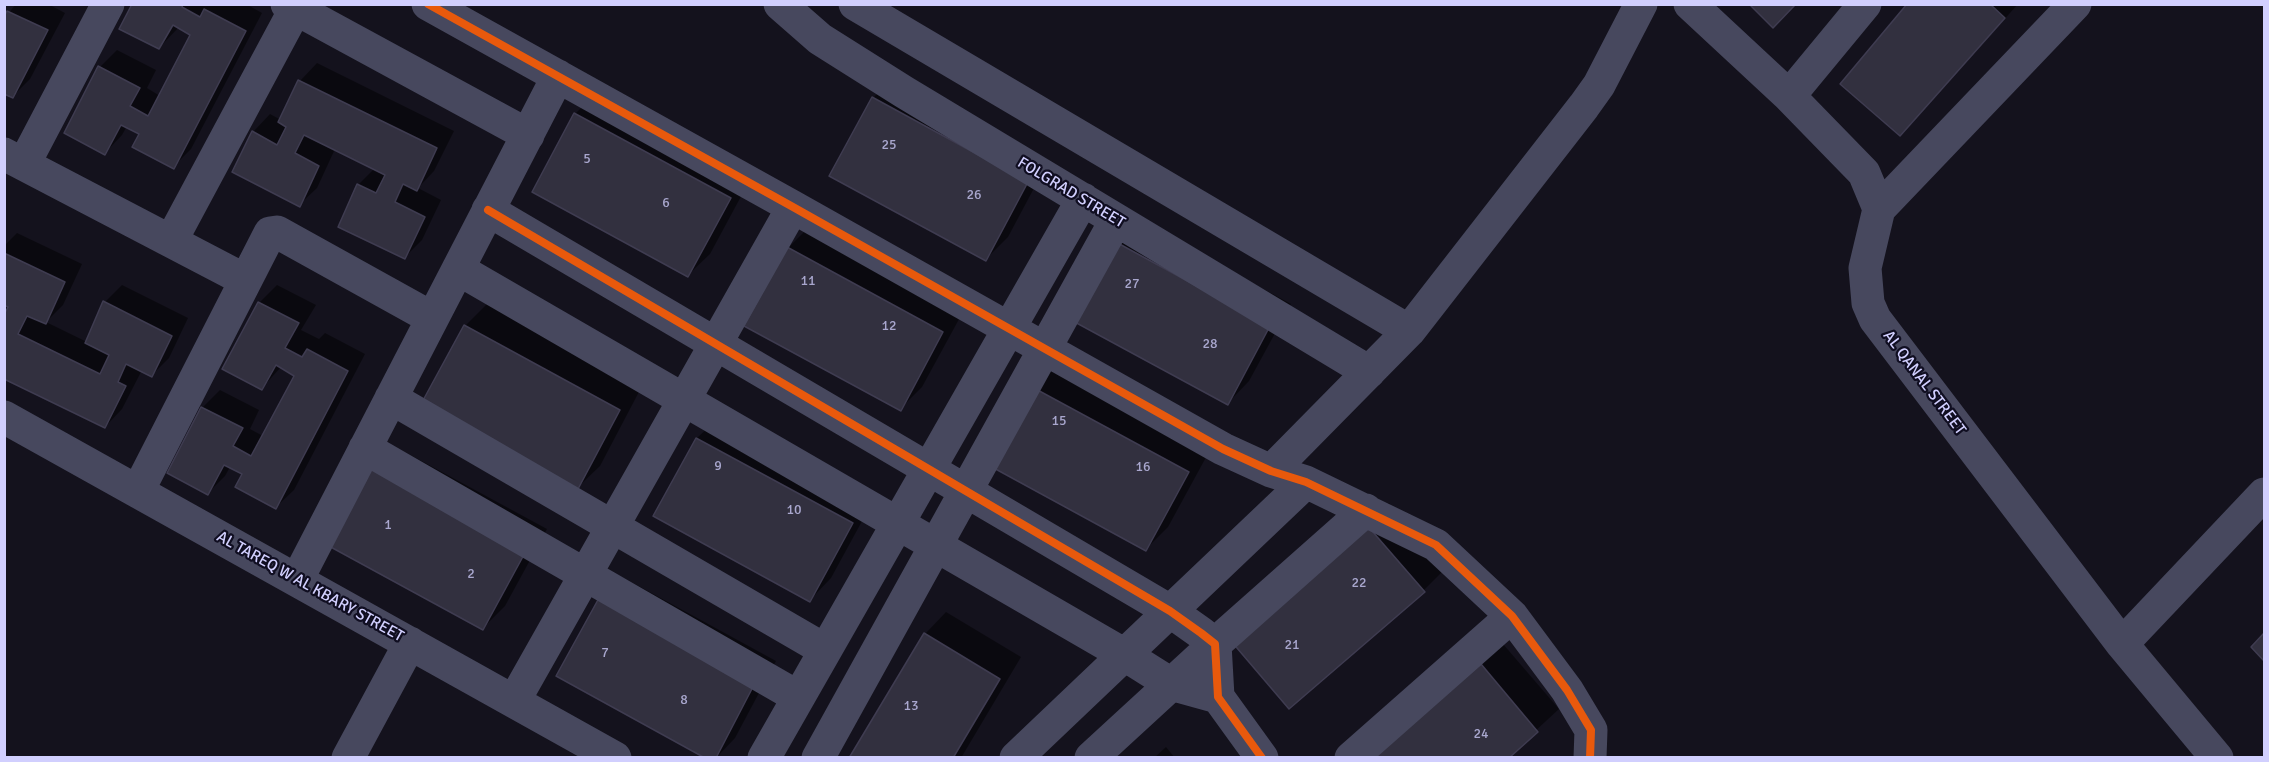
<!DOCTYPE html>
<style>
body{margin:0}
#map{position:relative;width:2269px;height:762px;overflow:hidden;background:#14121d;font-family:Signika,sans-serif}
canvas{display:block}
.frame{position:absolute;inset:0;border:6px solid #d1cffe;pointer-events:none}
</style>
<div id="map">
<canvas width="2269" height="762"></canvas>
<div class="frame"></div>
</div>
<script>
const ctx = document.querySelector('canvas').getContext('2d');
ctx.lineJoin = 'round';
function paint(path, color) {
  ctx.fillStyle = color;
  ctx.fill(path, 'evenodd');
}
function poly(rows) {
  const path = new Path2D();
  for (const r of rows) {
    path.moveTo(r[0], r[1]);
    for (let i = 2; i < r.length; i += 2) path.lineTo(r[i], r[i + 1]);
  }
  return path;
}
function stroke(path, color, width, dash) {
  ctx.strokeStyle = color;
  ctx.lineWidth = width;
  ctx.lineCap = dash ? 'butt' : 'round';
  ctx.setLineDash(dash || []);
  ctx.stroke(path);
}
function drawText(font, color, halo, rows, align = 'center') {
  ctx.font = font + ' Signika,sans-serif';
  ctx.lineWidth = 4.5;
  ctx.setLineDash([]);
  ctx.textBaseline = 'middle';
  ctx.strokeStyle = halo;
  ctx.fillStyle = color;
  for (const [text, x, y, turn = 0] of rows) {
    ctx.save();
    ctx.translate(x, y);
    ctx.rotate((+turn || 0) * Math.PI / 180);
    ctx.textAlign = isNaN(turn) ? turn : align;
    if (halo) ctx.strokeText(text, 0, 0);
    ctx.fillText(text, 0, 0);
    ctx.restore();
  }
}
paint(poly([
 [16,4,48,4,65,13,30,79,13,96,4,92,4,14,7,15],
 [134,4,246,4,262,13,191,149,173,167,141,133,127,126,122,135,105,153,100,67,117,50,156,70,147,88,160,96,192,34,179,27,159,48],
 [1909,4,2018,4,1926,107,1899,134],
 [317,63,454,131,434,171,418,188,441,200,422,240,405,257,358,185,375,168,335,149,317,188,299,205,253,132,270,114,281,120,300,81],
 [895,76,1049,160,1008,237,986,259,873,98],
 [597,92,752,176,710,254,688,275,575,114],
 [1136,220,1291,304,1249,381,1228,403,1073,319],
 [810,226,964,310,922,387,900,409,788,248],
 [17,233,82,264,63,305,46,322,87,342,105,302,122,285,188,318,169,358,152,375,142,370,122,409,105,427,4,378,4,246],
 [277,285,316,305,301,330,319,339,325,333,365,354,294,490,276,507,244,473,230,467,225,476,208,493,169,473,202,408,220,390,259,410,250,429,263,436,296,375,281,367,262,388,259,303],
 [487,304,641,388,600,466,578,487,465,326],
 [1055,366,1210,450,1168,527,1146,549,1033,388],
 [719,417,873,501,831,578,810,600,655,515,697,438],
 [392,445,547,529,505,606,483,628],
 [1389,503,1445,569,1423,591,1254,619],
 [622,577,776,661,735,738,716,758],
 [946,612,1021,657,961,758,851,758,925,634],
 [1503,644,1559,709,1506,758,1371,758],
 [1166,747,1175,758,1154,758]
]), '#0007');
const building = poly([
 [132,4,183,4,182,7,200,17,204,9,246,31,174,169,132,147,139,134,121,125,105,155,64,133,98,66,140,88,130,106,148,116,190,35,173,25,159,49,119,29,132,4],
 [1749,4,1796,4,1773,28,1749,4],
 [1907,4,1990,4,2005,18,1900,136,1840,84,1907,4],
 [7,11,48,30,13,98,4,94,4,16,7,11],
 [298,80,437,148,417,191,403,184,395,202,425,217,405,259,338,227,357,184,376,193,385,175,304,135,295,153,319,166,300,207,232,172,252,131,277,145,286,127,278,122,298,80],
 [872,97,1028,182,986,261,829,176,872,97],
 [574,113,731,198,688,277,532,192,574,113],
 [1114,241,1270,326,1228,405,1071,320,1114,241],
 [787,247,943,332,901,411,744,326,787,247],
 [4,253,65,282,46,324,27,316,18,334,100,374,109,355,85,343,103,301,172,336,152,377,126,364,118,382,126,386,105,428,4,379,4,315,8,307,4,305,4,253],
 [258,302,299,323,285,348,302,357,307,349,348,371,276,509,235,487,242,474,224,465,208,495,167,473,201,407,243,428,233,446,251,456,294,376,276,365,262,390,222,369,258,302],
 [464,325,620,410,578,489,421,404,464,325],
 [1032,387,1189,472,1146,551,990,466,1032,387],
 [696,438,853,523,810,602,653,516,696,438],
 [370,466,526,551,483,630,327,545,370,466],
 [1366,524,1425,592,1289,709,1231,641,1366,524],
 [599,598,755,683,716,758,705,758,556,676,599,598],
 [924,633,1000,679,953,758,849,758,924,633],
 [2264,633,2264,661,2251,647,2264,633],
 [1481,664,1538,732,1509,758,1372,758,1481,664]
]);
paint(building, '#32303f');
stroke(building, '#3f3c51', 1.5);
stroke(poly([
 [287,4,528,135],
 [428,4,793,207,1223,449,1271,471,1306,482,1436,545,1512,616,1567,690,1591,730,1590,758],
 [780,4,820,39,904,92,1369,372],
 [855,4,1409,331],
 [1690,4,1789,96,1864,173,1879,209,1865,268,1868,303,1875,319,2122,644,2217,758],
 [1789,96,1865,4],
 [4,154,245,280],
 [24,164,108,4],
 [1879,209,2075,4],
 [488,210,1170,611,1201,633,1215,644,1218,697,1262,758],
 [171,241,298,4],
 [458,269,1125,655,1171,684,1218,697],
 [391,398,825,650],
 [4,417,615,758],
 [365,448,798,697],
 [1271,471,1409,331,1584,106,1599,85,1641,4],
 [138,491,270,233,277,232,432,318],
 [297,580,558,76],
 [2122,644,2264,494],
 [514,701,793,207],
 [348,758,410,643],
 [764,758,1083,199],
 [818,758,1116,220],
 [1016,758,1306,482],
 [1091,758,1215,644,1366,510],
 [1351,758,1512,616]
]), '#47485e', 33);
stroke(poly([
 [428,4,793,207,1223,449,1271,471,1306,482,1436,545,1512,616,1567,690,1591,730,1590,758],
 [488,210,1170,611,1201,633,1215,644,1218,697,1262,758]
]), '#e8590c', 8);
drawText('14px', '#a9a7ce', null, [
 ["25",889,145],
 ["5",587,159],
 ["26",974,195],
 ["6",666,203],
 ["11",808,281],
 ["27",1132,284],
 ["12",889,326],
 ["28",1210,344],
 ["15",1059,421],
 ["9",718,466],
 ["16",1143,467],
 ["10",794,510],
 ["1",388,525],
 ["2",471,574],
 ["22",1359,583],
 ["21",1292,645],
 ["7",605,653],
 ["8",684,700],
 ["13",911,706],
 ["24",1481,734]
]);
drawText('16px', '#d1cffe', '#100e21', [
 ["FOLGRAD STREET",1071,193,31],
 ["AL QANAL STREET",1924,383,53],
 ["AL TAREQ W AL KBARY STREET",310,587,29]
]);
</script>
